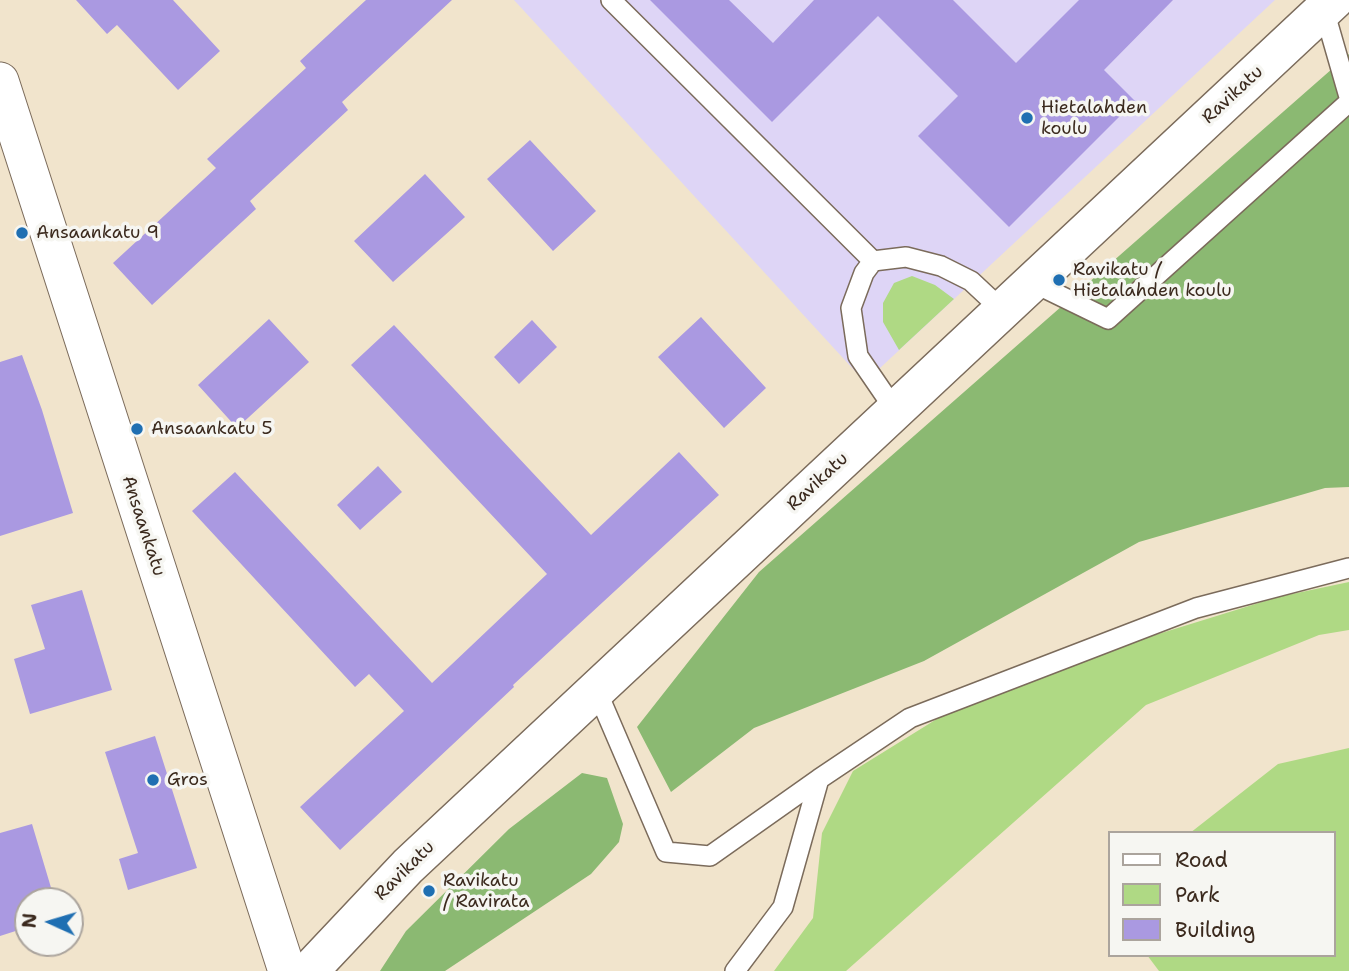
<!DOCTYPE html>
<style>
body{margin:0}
#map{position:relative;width:1349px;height:971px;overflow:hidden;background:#f1e4cc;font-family:"Shantell Sans",sans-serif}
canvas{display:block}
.legend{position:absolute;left:1108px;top:831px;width:228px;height:126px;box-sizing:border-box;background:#f6f6f2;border:2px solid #aba49d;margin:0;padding:9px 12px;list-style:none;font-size:21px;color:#3b2a1e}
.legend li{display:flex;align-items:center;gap:14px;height:35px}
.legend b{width:35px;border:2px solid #aba49d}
.north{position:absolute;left:14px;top:887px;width:70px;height:70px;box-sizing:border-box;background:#f6f6f2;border:2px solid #aba49d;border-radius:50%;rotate:274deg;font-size:19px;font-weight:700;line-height:28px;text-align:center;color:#3b2a1e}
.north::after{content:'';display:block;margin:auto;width:24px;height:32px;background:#1f6fb2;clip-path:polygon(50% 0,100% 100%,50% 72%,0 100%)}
</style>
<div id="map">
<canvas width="1349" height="971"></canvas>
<ul class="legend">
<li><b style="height:9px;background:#fff"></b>Road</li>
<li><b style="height:19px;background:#afd984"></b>Park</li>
<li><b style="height:19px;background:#aa99e1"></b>Building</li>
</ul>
<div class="north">N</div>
</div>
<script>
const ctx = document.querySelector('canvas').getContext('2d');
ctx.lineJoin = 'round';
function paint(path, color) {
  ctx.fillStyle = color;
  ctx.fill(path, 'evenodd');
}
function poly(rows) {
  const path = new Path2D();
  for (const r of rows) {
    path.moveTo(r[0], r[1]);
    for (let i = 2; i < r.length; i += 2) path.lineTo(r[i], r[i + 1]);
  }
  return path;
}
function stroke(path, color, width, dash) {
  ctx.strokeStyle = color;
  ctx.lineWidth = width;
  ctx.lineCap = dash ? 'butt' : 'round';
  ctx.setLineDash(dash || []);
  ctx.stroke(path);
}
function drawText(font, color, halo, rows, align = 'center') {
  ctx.font = font + ' "Shantell Sans",sans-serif';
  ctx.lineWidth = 7;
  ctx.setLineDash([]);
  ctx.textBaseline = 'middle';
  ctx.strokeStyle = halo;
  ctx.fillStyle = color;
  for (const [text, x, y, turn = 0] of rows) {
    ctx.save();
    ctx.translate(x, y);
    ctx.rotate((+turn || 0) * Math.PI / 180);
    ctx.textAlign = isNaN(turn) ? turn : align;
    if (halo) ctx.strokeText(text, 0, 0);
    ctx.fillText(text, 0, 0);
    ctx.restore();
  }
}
paint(poly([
 [514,0,1275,0,865,382]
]), '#ded5f6');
paint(poly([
 [912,276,935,285,954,299,899,350,883,322,883,303,894,283],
 [1349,582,1349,630,1319,635,1146,705,846,971,774,971,813,918,822,833,853,771,940,717,1126,644,1278,597],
 [1349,748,1349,971,1159,971,1147,955,1333,955,1333,833,1190,833,1278,764]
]), '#afd984');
paint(poly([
 [1349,54,1349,487,1325,488,1139,542,924,661,754,728,671,792,637,727,759,572],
 [582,773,607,778,623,824,619,842,591,874,445,971,380,971,406,931,509,829]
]), '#8bb972');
paint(poly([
 [76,0,173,0,220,51,178,90,117,25,107,34],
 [366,0,452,0,342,102,348,110,250,201,256,209,152,305,113,263,216,168,207,159,306,68,300,61],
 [650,0,729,0,773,43,814,0,953,0,1016,63,1079,0,1173,0,1104,70,1135,101,1009,227,918,136,958,96,878,16,772,122],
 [530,140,596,211,553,251,487,179],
 [425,174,465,217,393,282,354,241],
 [701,317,766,388,724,428,658,357],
 [269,319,309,362,237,428,198,385],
 [532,320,557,347,519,384,494,357],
 [394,325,591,535,679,452,719,495,513,685,514,687,340,850,300,807,404,711,369,674,355,687,192,511,235,472,432,683,547,574,351,365],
 [22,355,42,410,73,513,0,536,0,362],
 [378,466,402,492,360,530,337,505],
 [82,590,112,690,30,714,14,659,45,649,31,605],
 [155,736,197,868,128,890,119,859,138,853,105,752],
 [32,824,55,901,28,901,28,927,0,936,0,833]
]), '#aa99e1');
const lane = poly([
 [611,0,873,261],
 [1324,10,1349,97],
 [1032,282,1108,319,1349,102],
 [895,410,858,356,851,308,864,273,873,261,906,257,941,266,971,281,1002,310],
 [596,689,666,852,710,856,819,779],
 [735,971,783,907,819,779,910,718,1196,608,1349,568]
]);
const street = poly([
 [0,81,287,971]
]);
const secondary = poly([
 [309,971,408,866,1334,0]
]);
stroke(lane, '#7b6b5b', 22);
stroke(street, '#7b6b5b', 39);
stroke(secondary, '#7b6b5b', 41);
stroke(lane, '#fff', 19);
stroke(street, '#fff', 37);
stroke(secondary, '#fff', 38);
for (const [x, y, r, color] of [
 [1027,118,7,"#1f6fb2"],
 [22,233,7,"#1f6fb2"],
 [1059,280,7,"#1f6fb2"],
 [137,429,7,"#1f6fb2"],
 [153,780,7,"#1f6fb2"],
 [429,891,7,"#1f6fb2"]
]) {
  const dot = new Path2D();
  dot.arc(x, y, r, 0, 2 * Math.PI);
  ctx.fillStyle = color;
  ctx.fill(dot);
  stroke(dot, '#f6f6f2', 2.5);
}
drawText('18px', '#3b2a1e', '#f6f6f2', [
 ["Ravikatu",1233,95,-43],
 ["Ravikatu",818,482,-43],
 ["Ansaankatu",143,526,72],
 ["Ravikatu",405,871,-45]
]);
drawText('18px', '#3b2a1e', '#f6f6f2', [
 ["Hietalahden",1041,108],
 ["koulu",1041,129],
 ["Ansaankatu 9",36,233],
 ["Ravikatu /",1073,270],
 ["Hietalahden koulu",1073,291],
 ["Ansaankatu 5",151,429],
 ["Gros",167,780],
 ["Ravikatu",443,881],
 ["/ Ravirata",443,902]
], 'left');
</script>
